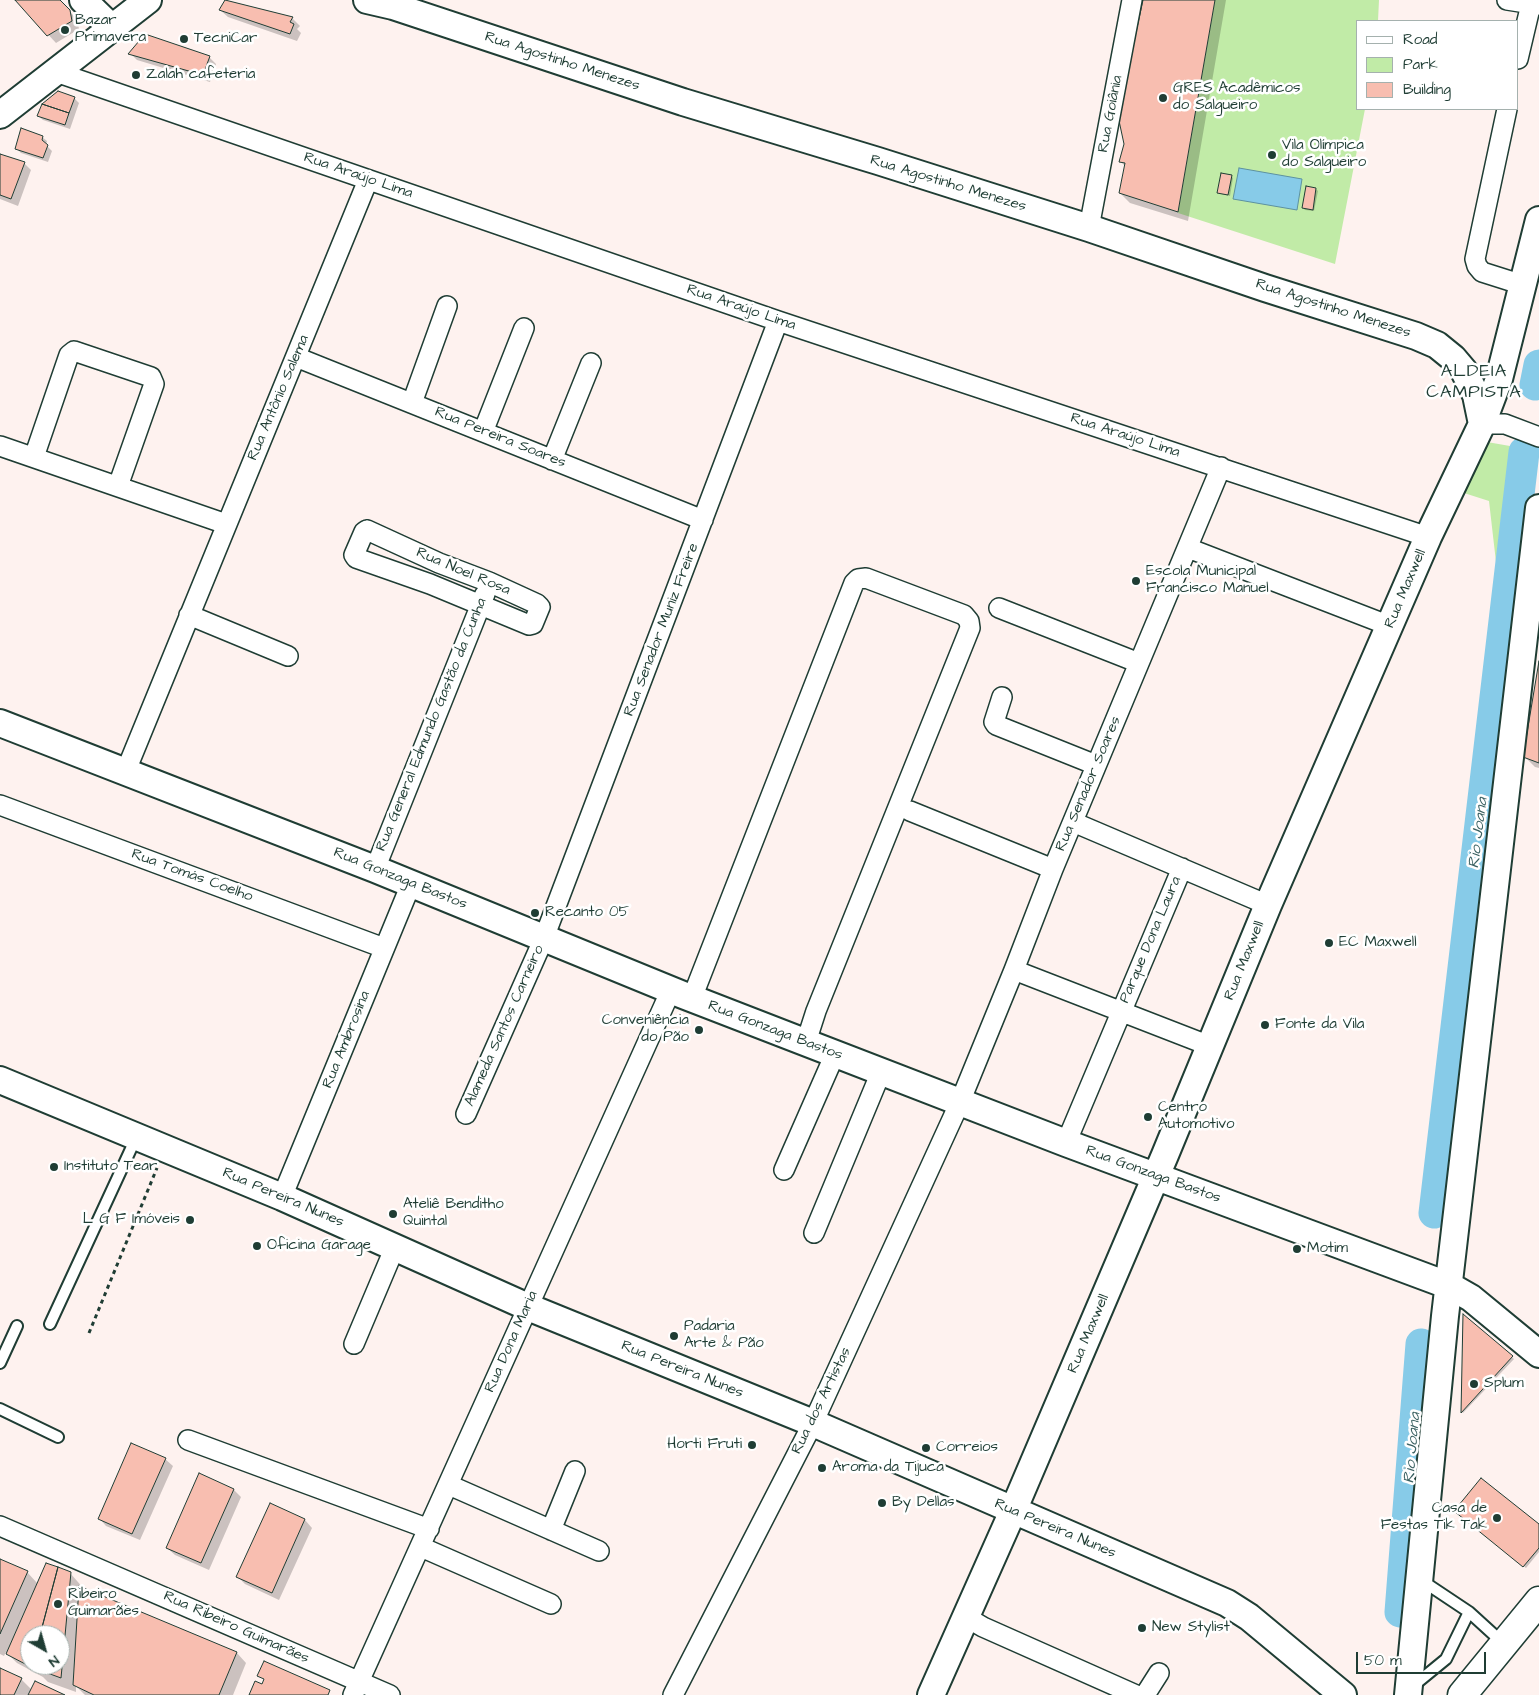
<!DOCTYPE html>
<meta charset="utf-8">
<style>
body{margin:0}
#map{position:relative;width:1539px;height:1695px;overflow:hidden;background:#fef2ef;font-family:"Architects Daughter",sans-serif}
canvas{display:block}
.legend{position:absolute;left:1356px;top:20px;width:162px;height:90px;box-sizing:border-box;background:#fff;border:1px solid #a5b1ae;margin:0;padding:6px 9px;list-style:none;font-size:15px;color:#1f3d34}
.legend li{display:flex;align-items:center;gap:10px;height:25px}
.legend b{width:25px;border:1px solid #a5b1ae}
.north{position:absolute;left:20px;top:1625px;width:50px;height:50px;box-sizing:border-box;background:#fff;border:1px solid #a5b1ae;border-radius:50%;rotate:142deg;font-size:14px;font-weight:700;line-height:20px;text-align:center;color:#1f3d34}
.north::after{content:'';display:block;margin:auto;width:18px;height:22px;background:#1f3d34;clip-path:polygon(50% 0,100% 100%,50% 72%,0 100%)}
.scale{position:absolute;left:1356px;top:1652px;width:130px;height:22px;box-sizing:border-box;border:2px solid #1f3d34;border-top:0;padding-left:6px;font-size:15px;line-height:18px;white-space:nowrap;color:#1f3d34;-webkit-text-stroke:4px #fff;paint-order:stroke}
</style>
<div id="map">
<canvas width="1539" height="1695"></canvas>
<ul class="legend">
<li><b style="height:6px;background:#fff"></b>Road</li>
<li><b style="height:14px;background:#c1eba7"></b>Park</li>
<li><b style="height:14px;background:#f8beb0"></b>Building</li>
</ul>
<div class="north">N</div>
<div class="scale">50 m</div>
</div>
<script>
const ctx = document.querySelector('canvas').getContext('2d');
ctx.lineJoin = 'round';
function paint(path, color) {
  ctx.fillStyle = color;
  ctx.fill(path, 'evenodd');
}
function poly(rows) {
  const path = new Path2D();
  for (const r of rows) {
    path.moveTo(r[0], r[1]);
    for (let i = 2; i < r.length; i += 2) path.lineTo(r[i], r[i + 1]);
  }
  return path;
}
function stroke(path, color, width, dash) {
  ctx.strokeStyle = color;
  ctx.lineWidth = width;
  ctx.lineCap = dash ? 'butt' : 'round';
  ctx.setLineDash(dash || []);
  ctx.stroke(path);
}
function drawText(font, color, halo, rows, align = 'center') {
  ctx.font = font + ' "Architects Daughter",sans-serif';
  ctx.lineWidth = 5;
  ctx.setLineDash([]);
  ctx.textBaseline = 'middle';
  ctx.strokeStyle = halo;
  ctx.fillStyle = color;
  for (const [text, x, y, turn = 0] of rows) {
    ctx.save();
    ctx.translate(x, y);
    ctx.rotate((+turn || 0) * Math.PI / 180);
    ctx.textAlign = isNaN(turn) ? turn : align;
    if (halo) ctx.strokeText(text, 0, 0);
    ctx.fillText(text, 0, 0);
    ctx.restore();
  }
}
paint(poly([
 [1215,0,1379,0,1378,21,1358,21,1358,109,1365,109,1335,264,1178,213],
 [1487,442,1510,446,1496,562,1489,501,1464,493]
]), '#c1eba7');
const water = poly([
 [1239,168,1302,179,1297,210,1233,199,1239,168]
]);
paint(water, '#87cbe8');
stroke(water, '#5d92a0', 1);
paint(poly([
 [16,0,58,0,77,19,79,29,56,43],
 [1145,0,1226,0,1188,221,1130,203,1120,193,1126,167,1120,161,1125,145],
 [225,1,292,18,300,26,297,29,301,33,297,41,228,17,220,10],
 [130,53,209,57,216,64,210,82,137,60],
 [74,98,79,103,70,129,43,120,38,116],
 [42,137,47,141,46,145,52,151,48,162,21,153,16,148],
 [0,155,24,163,31,170,18,206,0,199],
 [1231,176,1233,178,1230,196,1221,194,1219,192],
 [1316,189,1318,191,1314,211,1305,210,1303,208],
 [1539,669,1539,768,1535,767,1525,757],
 [1464,1316,1514,1359,1463,1413,1462,1412],
 [165,1459,173,1466,140,1540,106,1526,99,1518],
 [199,1475,234,1490,241,1497,209,1570,175,1555,167,1548],
 [271,1505,305,1520,312,1528,279,1600,245,1584,238,1577],
 [1458,1513,1539,1526,1539,1552,1526,1568],
 [0,1560,27,1572,38,1584,70,1573,85,1590,237,1653,246,1663,233,1695,85,1695,76,1686,76,1692,48,1682,43,1677,17,1663,6,1652,4,1656,0,1654],
 [30,1635,60,1635,60,1665,30,1665],
 [0,1669,21,1679,32,1690,62,1695,0,1695]
]), '#0003');
stroke(poly([
 [1535,385,1539,365],
 [1434,1213,1524,452],
 [1400,1612,1421,1344]
]), '#87cbe8', 31);
const building = poly([
 [15,0,60,0,70,10,72,21,47,36,15,0],
 [225,0,293,17,290,22,294,24,290,34,219,10,225,0],
 [1143,0,1215,0,1178,212,1119,193,1125,163,1119,162,1124,144,1118,116,1143,0],
 [145,34,210,56,203,75,128,54,145,34],
 [58,91,75,97,69,113,42,104,58,91],
 [42,104,69,113,65,125,37,116,42,104],
 [21,128,43,136,42,140,48,145,43,158,15,149,21,128],
 [0,154,25,162,11,199,0,195,0,154],
 [1221,173,1232,175,1228,195,1217,193,1221,173],
 [1306,186,1316,188,1313,210,1302,208,1306,186],
 [1539,661,1539,763,1523,757,1539,661],
 [1463,1314,1513,1356,1461,1413,1463,1314],
 [131,1443,166,1458,132,1534,98,1519,131,1443],
 [199,1473,234,1489,201,1563,166,1548,199,1473],
 [1481,1478,1539,1524,1539,1548,1523,1567,1454,1511,1481,1478],
 [270,1503,305,1519,272,1593,236,1577,270,1503],
 [0,1559,28,1571,0,1634,0,1559],
 [46,1563,58,1567,40,1635,30,1635,30,1665,32,1665,31,1667,6,1654,46,1563],
 [58,1567,71,1572,61,1678,31,1667,32,1665,60,1665,60,1635,40,1635,58,1567],
 [79,1586,237,1652,219,1695,94,1695,73,1685,79,1586],
 [264,1661,330,1690,328,1695,249,1695,255,1681,262,1684,264,1679,257,1676,264,1661],
 [0,1668,22,1678,14,1695,0,1695,0,1668],
 [35,1681,65,1695,28,1695,35,1681]
]);
paint(building, '#f8beb0');
stroke(building, '#1f3d34', 1);
const lane = poly([
 [50,1324,136,1138],
 [0,1363,17,1326],
 [0,1409,58,1437],
 [1421,1580,1469,1612,1503,1643],
 [1413,1686,1446,1659,1469,1612]
]);
const street = poly([
 [1507,0,1539,5],
 [1518,59,1531,4],
 [56,72,778,321,1428,537],
 [1507,109,1475,259,1477,266,1482,272,1523,285],
 [1089,228,1132,0],
 [296,357,703,520],
 [412,403,447,306],
 [1482,424,1505,424,1539,437],
 [483,432,524,328],
 [0,446,226,524],
 [34,457,69,355,74,351,151,377,154,384,118,486],
 [552,460,591,363],
 [367,530,439,563,489,582,537,604,540,607,533,624,529,625,430,584,356,558,354,555,364,532,367,530],
 [1188,548,1390,626],
 [999,608,1139,663],
 [189,615,288,656],
 [1002,697,994,722,996,725,1096,765],
 [125,773,368,180],
 [0,805,384,948],
 [910,811,1053,869],
 [1073,822,1268,905],
 [375,869,485,594],
 [1014,970,1210,1046],
 [692,998,854,583,858,579,866,578,964,615,969,621,970,628,816,1011,806,1042],
 [466,1114,544,938,778,321],
 [1066,1143,1182,868],
 [784,1170,835,1054],
 [282,1197,411,884],
 [814,1233,881,1072],
 [354,1344,395,1247],
 [188,1440,429,1529],
 [449,1485,599,1551],
 [0,1526,390,1695],
 [551,1530,575,1471],
 [421,1547,551,1604],
 [966,1617,983,1627,1136,1695],
 [353,1695,671,990],
 [673,1695,813,1423,960,1102,1014,970,1053,869,1221,467],
 [1145,1695,1159,1673]
]);
const secondary = poly([
 [83,0,112,28],
 [367,0,393,6,683,102,878,161,1089,228,1265,288,1416,336,1437,345,1453,358,1464,371,1476,395,1482,424],
 [0,115,148,0],
 [0,723,375,869,683,995,820,1048,1066,1143,1450,1286,1471,1298,1539,1354],
 [0,1080,282,1197,528,1307,813,1423,1227,1603,1249,1617,1343,1695],
 [931,1695,1013,1511,1165,1155,1268,905,1428,537,1482,424,1499,379,1539,220],
 [1408,1695,1445,1316,1539,508]
]);
const primary = poly([
 [1462,1695,1539,1601]
]);
stroke(lane, '#1f3d34', 14);
stroke(street, '#1f3d34', 22);
stroke(secondary, '#1f3d34', 30);
stroke(primary, '#1f3d34', 31);
stroke(poly([
 [89,1333,157,1168]
]), '#1f3d34', 3, [4, 4]);
stroke(lane, '#fff', 10);
stroke(street, '#fff', 19);
stroke(secondary, '#fff', 26);
stroke(primary, '#fff', 28);
for (const [x, y, r, color] of [
 [65,30,5,"#1f3d34"],
 [184,39,5,"#1f3d34"],
 [136,75,5,"#1f3d34"],
 [1163,98,5,"#1f3d34"],
 [1272,155,5,"#1f3d34"],
 [1136,581,5,"#1f3d34"],
 [535,913,5,"#1f3d34"],
 [1329,943,5,"#1f3d34"],
 [1265,1025,5,"#1f3d34"],
 [699,1030,5,"#1f3d34"],
 [1148,1117,5,"#1f3d34"],
 [54,1167,5,"#1f3d34"],
 [393,1214,5,"#1f3d34"],
 [190,1220,5,"#1f3d34"],
 [257,1246,5,"#1f3d34"],
 [1297,1249,5,"#1f3d34"],
 [674,1336,5,"#1f3d34"],
 [1474,1384,5,"#1f3d34"],
 [752,1445,5,"#1f3d34"],
 [926,1448,5,"#1f3d34"],
 [822,1468,5,"#1f3d34"],
 [882,1503,5,"#1f3d34"],
 [1497,1518,5,"#1f3d34"],
 [58,1604,5,"#1f3d34"],
 [1142,1628,5,"#1f3d34"]
]) {
  const dot = new Path2D();
  dot.arc(x, y, r, 0, 2 * Math.PI);
  ctx.fillStyle = color;
  ctx.fill(dot);
  stroke(dot, '#fff', 2);
}
drawText('15px', '#1f3d34', '#fff', [
 ["Bazar",75,21],
 ["Primavera",75,38],
 ["TecniCar",194,39],
 ["Zalah cafeteria",146,75],
 ["GRES Acadêmicos",1173,89],
 ["do Salgueiro",1173,106],
 ["Vila Olímpica",1282,146],
 ["do Salgueiro",1282,163],
 ["Escola Municipal",1146,572],
 ["Francisco Manuel",1146,589],
 ["Recanto 05",545,913],
 ["EC Maxwell",1339,943],
 ["Conveniência",689,1021,"right"],
 ["do Pão",689,1038,"right"],
 ["Fonte da Vila",1275,1025],
 ["Centro",1158,1108],
 ["Automotivo",1158,1125],
 ["Instituto Tear",64,1167],
 ["Ateliê Benditho",403,1205],
 ["Quintal",403,1222],
 ["L G F Imóveis",180,1220,"right"],
 ["Oficina Garage",267,1246],
 ["Motim",1307,1249],
 ["Padaria",684,1327],
 ["Arte & Pão",684,1344],
 ["Splum",1484,1384],
 ["Horti Fruti",742,1445,"right"],
 ["Correios",936,1448],
 ["Aroma da Tijuca",832,1468],
 ["By Dellas",892,1503],
 ["Casa de",1487,1509,"right"],
 ["Festas Tik Tak",1487,1526,"right"],
 ["Ribeiro",68,1595],
 ["Guimarães",68,1612],
 ["New Stylist",1152,1628]
], 'left');
drawText('15px', '#1f3d34', '#fff', [
 ["Rua Agostinho Menezes",562,62,18],
 ["Rua Goiânia",1111,114,-79],
 ["Rua Araújo Lima",358,176,19],
 ["Rua Agostinho Menezes",948,184,17],
 ["Rua Araújo Lima",741,308,19],
 ["Rua Agostinho Menezes",1333,309,18],
 ["Rua Antônio Salema",279,398,-67],
 ["Rua Araújo Lima",1125,436,18],
 ["Rua Pereira Soares",500,438,22],
 ["Rua Noel Rosa",463,572,23],
 ["Rua Maxwell",1406,589,-67],
 ["Rua Senador Muniz Freire",662,630,-69],
 ["Rua General Edmundo Gastão da Cunha",432,725,-68],
 ["Rua Senador Soares",1089,784,-67],
 ["Rua Tomás Coelho",192,876,20],
 ["Rua Gonzaga Bastos",400,879,22],
 ["Parque Dona Laura",1151,940,-67],
 ["Rua Maxwell",1245,961,-68],
 ["Alameda Santos Carneiro",505,1026,-66],
 ["Rua Gonzaga Bastos",775,1031,21],
 ["Rua Ambrosina",347,1040,-68],
 ["Rua Gonzaga Bastos",1153,1175,20],
 ["Rua Pereira Nunes",283,1198,23],
 ["Rua Maxwell",1089,1334,-67],
 ["Rua Dona Maria",512,1342,-66],
 ["Rua Pereira Nunes",682,1370,22],
 ["Rua dos Artistas",822,1401,-64],
 ["Rua Pereira Nunes",1055,1529,23],
 ["Rua Ribeiro Guimarães",236,1628,24]
]);
drawText('italic 16px', '#396061', '#fff', [
 ["Rio Joana",1479,833,-83],
 ["Rio Joana",1413,1448,-85]
]);
ctx.letterSpacing = '1px';
drawText('18px', '#1f3d34', '#fff', [
 ["ALDEIA",1474,372],
 ["CAMPISTA",1474,393]
]);
ctx.letterSpacing = '0px';
</script>
